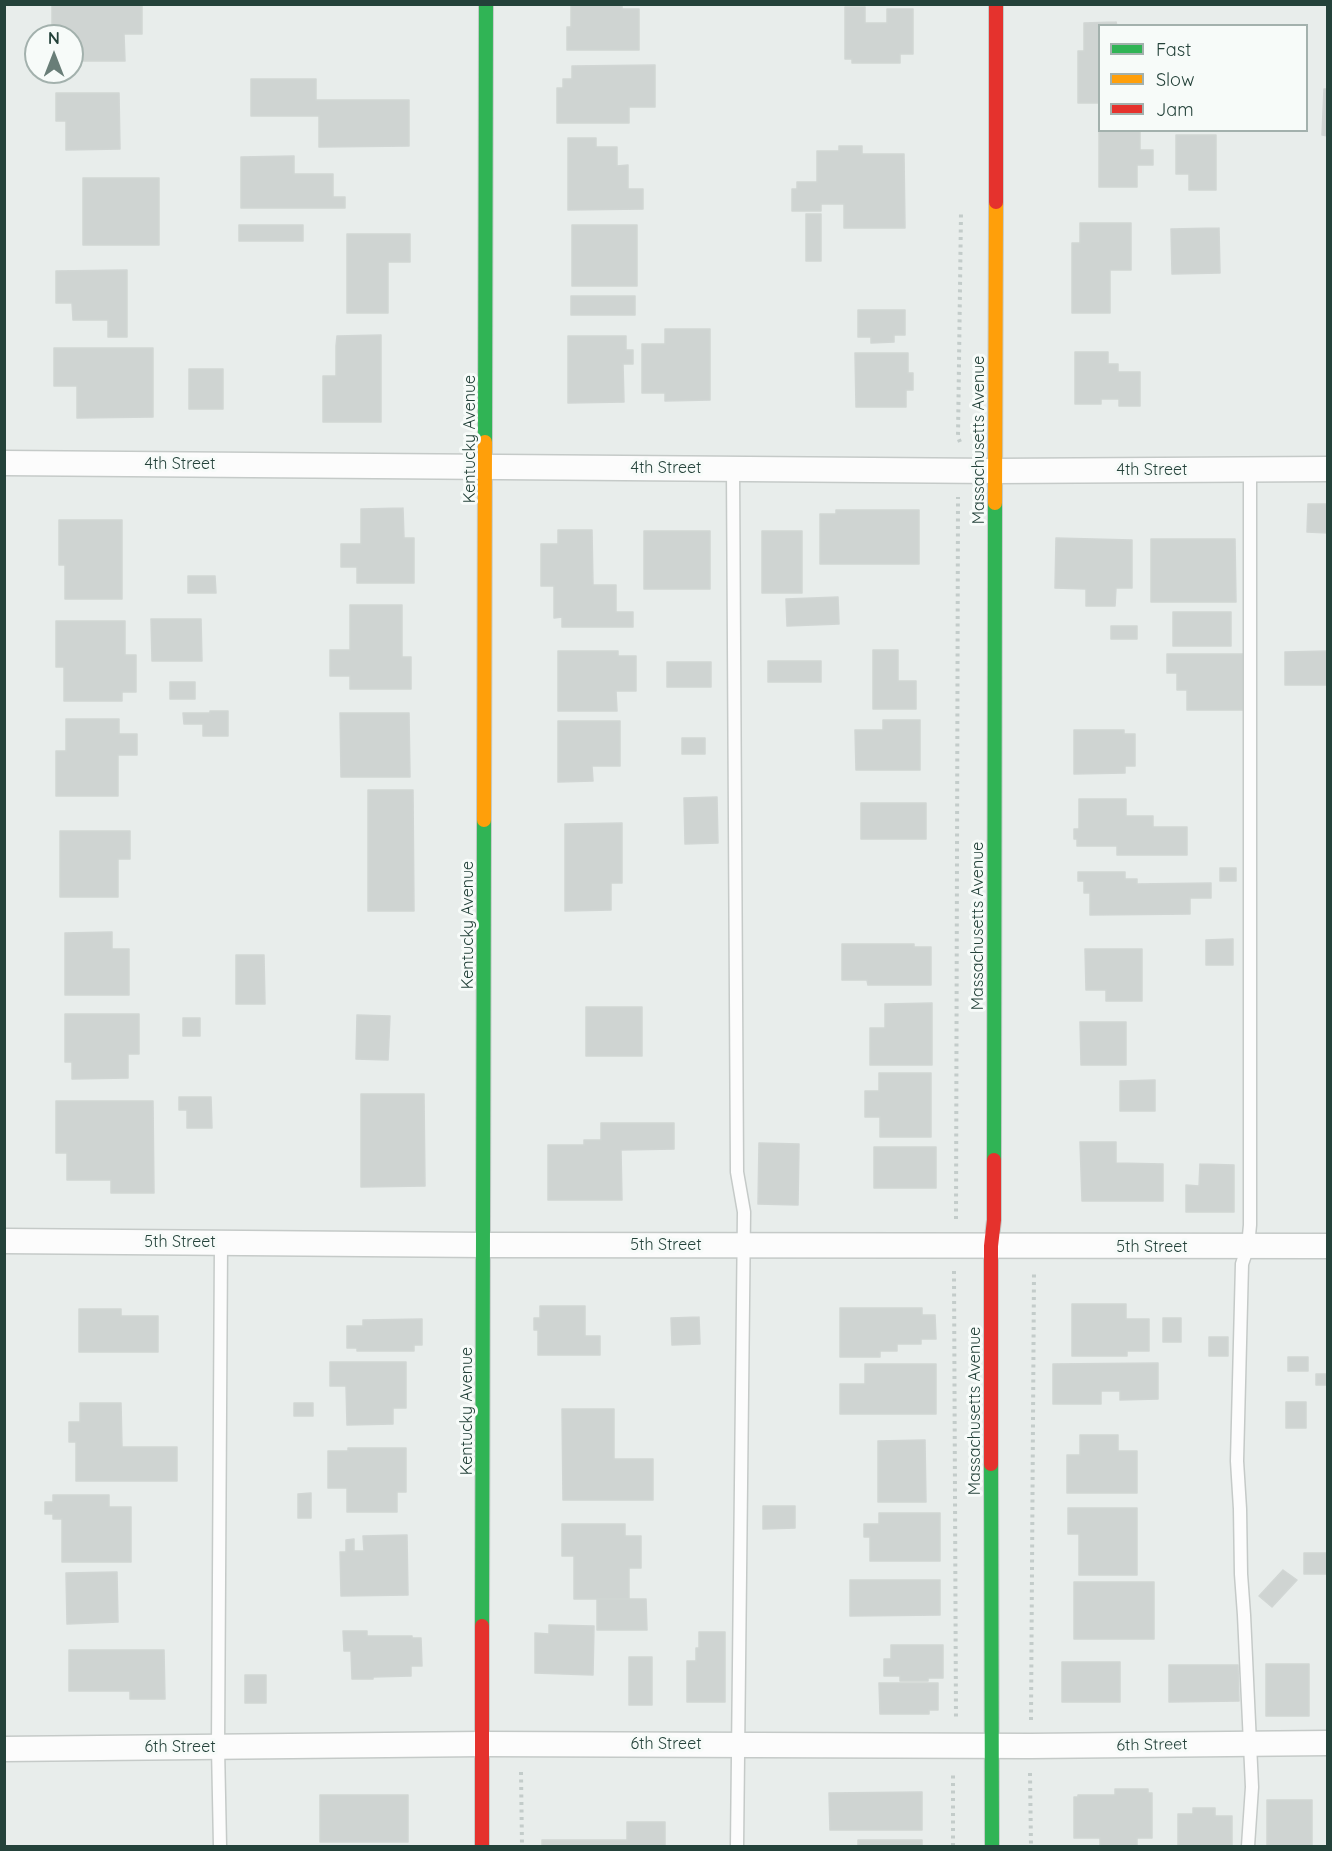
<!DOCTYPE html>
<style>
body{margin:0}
#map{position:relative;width:1332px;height:1851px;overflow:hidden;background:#e8edeb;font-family:Quicksand,sans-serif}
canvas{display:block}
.frame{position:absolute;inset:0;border:6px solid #24423a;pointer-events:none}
.legend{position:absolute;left:1098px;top:24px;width:210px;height:108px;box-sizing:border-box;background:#f7fbf9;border:2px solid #a3b1ad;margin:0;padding:8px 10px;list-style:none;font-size:18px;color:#24423a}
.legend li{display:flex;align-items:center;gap:12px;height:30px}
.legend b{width:30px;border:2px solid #a3b1ad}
.north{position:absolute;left:24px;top:24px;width:60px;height:60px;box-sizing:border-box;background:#f7fbf9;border:2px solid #a3b1ad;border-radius:50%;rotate:0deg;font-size:16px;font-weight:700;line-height:24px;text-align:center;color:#24423a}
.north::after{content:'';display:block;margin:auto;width:21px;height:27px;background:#697e78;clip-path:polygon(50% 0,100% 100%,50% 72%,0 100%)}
</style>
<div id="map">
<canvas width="1332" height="1851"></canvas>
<div class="frame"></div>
<ul class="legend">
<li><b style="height:8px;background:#30b455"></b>Fast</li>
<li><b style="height:8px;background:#ff9f0a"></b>Slow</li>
<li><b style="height:8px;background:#e5322d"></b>Jam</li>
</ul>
<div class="north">N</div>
</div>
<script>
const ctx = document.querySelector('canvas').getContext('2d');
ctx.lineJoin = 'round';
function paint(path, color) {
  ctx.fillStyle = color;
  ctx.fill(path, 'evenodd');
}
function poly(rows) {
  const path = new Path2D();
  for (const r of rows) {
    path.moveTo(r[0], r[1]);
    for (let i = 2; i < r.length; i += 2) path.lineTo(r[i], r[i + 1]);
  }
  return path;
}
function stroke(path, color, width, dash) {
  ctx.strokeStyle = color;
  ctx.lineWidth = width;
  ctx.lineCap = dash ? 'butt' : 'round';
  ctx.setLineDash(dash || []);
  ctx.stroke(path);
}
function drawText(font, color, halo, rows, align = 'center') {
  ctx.font = font + ' Quicksand,sans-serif';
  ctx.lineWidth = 6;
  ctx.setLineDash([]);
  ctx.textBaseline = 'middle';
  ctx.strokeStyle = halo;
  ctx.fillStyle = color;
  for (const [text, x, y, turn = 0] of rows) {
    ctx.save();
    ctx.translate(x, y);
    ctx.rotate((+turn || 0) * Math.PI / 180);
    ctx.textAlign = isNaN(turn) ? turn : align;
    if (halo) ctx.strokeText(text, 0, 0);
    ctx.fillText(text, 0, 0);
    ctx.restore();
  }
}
const building = poly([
 [52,4,142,4,142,34,124,34,125,61,72,61,72,41,75,32,52,32,52,4],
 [571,4,622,4,622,9,639,9,639,50,567,50,567,27,571,27,571,4],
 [845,7,865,7,865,23,887,23,887,9,913,9,913,54,900,54,900,63,852,63,852,59,845,59,845,7],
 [1116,22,1117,26,1100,26,1100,103,1078,103,1078,51,1084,51,1084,23,1116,22],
 [655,65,655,107,629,107,629,123,557,123,557,88,563,88,563,79,572,79,572,66,655,65],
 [251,79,316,79,316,100,409,100,409,146,319,147,319,116,251,116,251,79],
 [1324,89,1328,89,1328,136,1322,135,1324,89],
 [56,93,119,93,120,149,66,150,66,121,56,121,56,93],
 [1099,128,1100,130,1140,130,1140,150,1153,150,1153,165,1137,165,1137,187,1099,187,1099,128],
 [1176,135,1216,135,1216,190,1189,190,1189,174,1176,174,1176,135],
 [568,138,596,138,596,147,617,147,617,166,628,165,628,189,643,189,643,209,568,210,568,138],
 [839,146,862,146,862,154,904,154,905,228,844,228,844,204,821,204,821,211,792,211,792,189,797,189,797,182,817,182,817,151,839,151,839,146],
 [294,156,294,174,333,174,333,197,345,197,345,208,241,208,241,157,294,156],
 [83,178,159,178,159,245,83,245,83,178],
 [806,214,821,214,821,261,806,261,806,214],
 [1080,223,1131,223,1131,270,1110,270,1110,313,1072,313,1072,243,1080,243,1080,223],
 [239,225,303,225,303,241,239,241,239,225],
 [572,225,637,225,637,286,572,286,572,225],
 [1219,228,1220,273,1172,274,1171,229,1219,228],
 [347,234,410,234,410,262,388,262,388,313,347,313,347,234],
 [127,270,127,337,108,337,108,320,73,320,72,303,56,303,56,271,127,270],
 [571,296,635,296,635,315,571,315,571,296],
 [858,310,905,310,905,335,894,335,894,342,871,343,871,337,858,337,858,310],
 [665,329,710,329,710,400,665,401,665,393,642,393,642,344,665,344,665,329],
 [381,335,381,422,323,422,323,376,336,376,336,346,337,336,381,335],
 [568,336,626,336,626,350,633,350,633,364,623,364,624,402,568,403,568,336],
 [54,348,153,348,153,417,77,418,77,386,54,386,54,348],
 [1075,352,1108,352,1108,364,1118,364,1118,372,1140,372,1140,406,1119,406,1119,399,1101,399,1101,404,1075,404,1075,352],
 [855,353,908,353,908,373,913,373,913,390,906,390,906,407,856,407,855,353],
 [189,369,223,369,223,409,189,409,189,369],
 [1308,504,1328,504,1328,533,1307,532,1308,504],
 [403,508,404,538,414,538,414,583,357,583,357,567,341,567,341,544,361,544,361,509,403,508],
 [836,510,919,510,919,564,820,564,820,514,836,514,836,510],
 [59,520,122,520,122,599,65,599,65,565,59,565,59,520],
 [558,530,592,530,593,585,616,585,616,612,633,612,633,627,562,627,562,617,554,618,554,586,541,586,541,544,558,544,558,530],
 [644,531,710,531,710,589,644,589,644,531],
 [762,531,802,531,802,593,762,593,762,531],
 [1056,538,1132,540,1132,588,1116,588,1115,606,1086,606,1086,589,1055,588,1056,538],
 [1151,539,1235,539,1236,602,1151,602,1151,539],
 [188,576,215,576,216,593,188,593,188,576],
 [838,597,839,624,787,626,786,599,838,597],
 [350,605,402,605,402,657,411,657,411,689,350,689,350,676,330,676,330,650,350,650,350,605],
 [1173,612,1231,612,1231,646,1173,646,1173,612],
 [151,619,201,619,202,661,152,661,151,619],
 [56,621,125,621,125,655,136,655,136,692,122,692,122,701,64,701,64,667,56,667,56,621],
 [1111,626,1137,626,1137,639,1111,639,1111,626],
 [873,650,898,650,898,681,916,681,916,709,873,709,873,650],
 [558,651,618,651,618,656,636,656,636,691,616,691,617,711,558,711,558,651],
 [1328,651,1328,685,1285,685,1285,652,1328,651],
 [1167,654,1244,654,1244,710,1187,710,1187,690,1177,690,1177,673,1167,673,1167,654],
 [768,661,821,661,821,682,768,682,768,661],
 [667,662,711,662,711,687,667,687,667,662],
 [170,682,195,682,195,699,170,699,170,682],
 [210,711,228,711,228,736,203,736,203,724,184,724,183,713,210,713,210,711],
 [340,713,409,713,410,777,341,777,340,713],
 [66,719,119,719,119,734,137,734,137,755,118,755,118,796,56,796,56,751,66,751,66,719],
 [883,720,920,720,920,770,856,770,855,730,883,730,883,720],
 [558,721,620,721,620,766,592,766,593,781,558,782,558,721],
 [1074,730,1124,730,1124,734,1135,734,1135,766,1125,766,1125,773,1074,774,1074,730],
 [682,738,705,738,705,754,682,754,682,738],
 [368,790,413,790,414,911,368,911,368,790],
 [717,797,718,843,685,844,684,798,717,797],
 [1079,799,1126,799,1126,816,1153,816,1153,827,1187,827,1187,855,1117,855,1117,846,1077,846,1077,839,1074,839,1074,829,1079,829,1079,799],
 [861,803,926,803,926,839,861,839,861,803],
 [622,823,622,883,611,883,611,910,565,911,565,824,622,823],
 [60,831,130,831,130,859,118,859,118,897,60,897,60,831],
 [1220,868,1236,868,1236,881,1220,881,1220,868],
 [1078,872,1125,872,1125,879,1137,879,1137,884,1211,883,1211,898,1190,898,1190,914,1090,915,1090,893,1084,893,1084,881,1078,881,1078,872],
 [112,932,112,949,129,949,129,995,65,995,65,933,112,932],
 [1233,939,1233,965,1206,965,1206,940,1233,939],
 [842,944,914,944,914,947,931,947,931,985,868,985,867,980,842,980,842,944],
 [1085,949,1142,949,1142,1001,1106,1001,1106,990,1086,990,1085,949],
 [236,955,264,955,265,1004,236,1004,236,955],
 [932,1003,932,1065,870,1065,870,1028,885,1028,885,1004,932,1003],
 [586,1007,642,1007,642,1056,586,1056,586,1007],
 [65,1014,139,1014,139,1054,128,1054,128,1078,72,1079,72,1062,65,1062,65,1014],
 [357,1015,390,1016,388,1060,356,1059,357,1015],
 [183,1018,200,1018,200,1036,183,1036,183,1018],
 [1080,1022,1126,1022,1126,1065,1081,1065,1080,1022],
 [879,1073,931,1073,931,1137,880,1137,880,1117,865,1117,865,1091,879,1091,879,1073],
 [1155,1080,1155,1111,1120,1111,1120,1081,1155,1080],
 [361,1094,424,1094,425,1186,361,1187,361,1094],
 [179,1097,211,1097,212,1128,187,1128,187,1110,179,1110,179,1097],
 [56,1101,153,1101,154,1193,111,1193,111,1180,67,1180,67,1153,56,1153,56,1101],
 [601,1123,674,1123,674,1149,621,1150,622,1200,548,1200,548,1145,584,1145,584,1140,601,1140,601,1123],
 [1080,1142,1116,1142,1116,1163,1163,1164,1163,1201,1082,1201,1080,1142],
 [759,1143,799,1144,798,1205,758,1204,759,1143],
 [874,1147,936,1147,936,1188,874,1188,874,1147],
 [1200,1164,1234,1165,1234,1212,1186,1212,1186,1185,1199,1186,1200,1164],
 [1072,1304,1126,1304,1126,1319,1149,1319,1149,1351,1127,1351,1127,1356,1072,1356,1072,1304],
 [540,1306,585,1306,585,1336,600,1336,600,1355,538,1355,538,1330,534,1330,534,1318,540,1318,540,1306],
 [840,1308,922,1308,922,1315,935,1315,936,1339,921,1339,921,1344,897,1344,897,1351,880,1351,880,1357,840,1357,840,1308],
 [79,1309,121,1309,121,1316,158,1316,158,1352,79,1352,79,1309],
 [699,1317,700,1344,672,1345,671,1318,699,1317],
 [1163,1318,1181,1318,1181,1342,1163,1342,1163,1318],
 [422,1319,422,1345,414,1345,414,1351,357,1351,357,1348,347,1348,347,1326,363,1326,363,1320,422,1319],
 [1209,1337,1228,1337,1228,1356,1209,1356,1209,1337],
 [1288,1357,1308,1357,1308,1371,1288,1371,1288,1357],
 [330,1362,406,1362,406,1408,393,1408,393,1424,347,1425,346,1386,330,1386,330,1362],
 [1158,1363,1158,1399,1120,1400,1120,1391,1101,1391,1101,1404,1053,1404,1053,1364,1158,1363],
 [865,1364,936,1364,936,1414,840,1414,840,1384,865,1384,865,1364],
 [1316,1374,1328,1374,1328,1385,1316,1385,1316,1374],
 [1286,1402,1306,1402,1306,1428,1286,1428,1286,1402],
 [80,1403,121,1403,122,1447,177,1447,177,1481,76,1481,76,1442,69,1442,69,1422,80,1422,80,1403],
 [294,1403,313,1403,313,1416,294,1416,294,1403],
 [562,1409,614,1409,614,1459,653,1459,653,1500,563,1500,562,1409],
 [1080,1435,1118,1435,1118,1451,1137,1451,1137,1493,1067,1493,1067,1455,1080,1455,1080,1435],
 [925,1440,926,1502,878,1502,878,1441,925,1440],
 [348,1448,406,1448,406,1492,397,1492,397,1512,347,1512,347,1488,328,1488,328,1451,348,1451,348,1448],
 [311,1493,311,1518,298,1518,298,1494,311,1493],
 [53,1495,109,1495,109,1507,131,1507,131,1562,62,1562,62,1519,53,1519,53,1514,45,1514,45,1502,53,1502,53,1495],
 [763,1506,795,1506,795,1528,763,1529,763,1506],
 [1068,1508,1137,1508,1137,1575,1079,1575,1079,1534,1068,1534,1068,1508],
 [879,1513,940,1513,940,1561,870,1561,870,1537,864,1537,864,1524,879,1524,879,1513],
 [562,1524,625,1524,625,1536,641,1536,641,1568,629,1568,629,1599,574,1599,574,1556,562,1556,562,1524],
 [407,1535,408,1595,341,1596,340,1552,346,1552,346,1540,354,1539,354,1551,364,1551,363,1536,407,1535],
 [1304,1553,1328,1553,1328,1574,1304,1574,1304,1553],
 [1283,1570,1297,1580,1272,1607,1259,1596,1283,1570],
 [117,1572,118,1622,67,1624,66,1573,117,1572],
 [850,1580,940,1580,940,1615,850,1616,850,1580],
 [1074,1582,1154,1582,1154,1639,1074,1639,1074,1582],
 [597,1599,646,1599,647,1630,597,1630,597,1599],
 [549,1625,594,1626,593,1675,535,1673,535,1633,549,1634,549,1625],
 [343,1631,367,1631,367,1636,412,1636,412,1638,421,1638,422,1666,411,1666,411,1676,373,1677,373,1679,352,1679,351,1651,344,1651,343,1631],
 [699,1632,725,1632,725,1702,687,1702,687,1661,696,1661,696,1648,699,1648,699,1632],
 [891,1645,943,1645,943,1678,928,1678,928,1681,900,1681,900,1676,884,1676,884,1659,891,1659,891,1645],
 [69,1650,164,1650,165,1699,130,1699,130,1691,69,1691,69,1650],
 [629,1657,652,1657,652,1705,629,1705,629,1657],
 [1062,1662,1120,1662,1120,1702,1062,1702,1062,1662],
 [1266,1664,1309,1664,1309,1716,1266,1716,1266,1664],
 [1169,1665,1238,1665,1239,1701,1169,1702,1169,1665],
 [245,1675,266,1675,266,1703,245,1703,245,1675],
 [879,1683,938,1683,938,1710,929,1710,929,1714,880,1714,879,1683],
 [1115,1789,1148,1789,1148,1793,1152,1793,1152,1838,1137,1838,1137,1846,1100,1846,1100,1838,1074,1838,1074,1797,1078,1797,1078,1795,1115,1795,1115,1789],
 [922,1792,922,1830,830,1830,829,1793,922,1792],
 [320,1795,408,1795,408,1842,320,1842,320,1795],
 [1267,1800,1312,1800,1312,1846,1267,1846,1267,1800],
 [1193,1808,1215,1808,1215,1816,1232,1816,1232,1845,1178,1846,1178,1814,1193,1814,1193,1808],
 [627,1822,665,1822,665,1846,542,1846,542,1840,627,1840,627,1822],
 [858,1840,922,1840,922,1846,858,1846,858,1840]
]);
paint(building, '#cfd4d2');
stroke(building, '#d1d6d4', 1.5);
const lane = poly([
 [733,469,737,1172,744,1212,737,1846],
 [220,1846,218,1747,221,1243],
 [1248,1846,1252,1787,1244,1615,1241,1574,1240,1509,1237,1461,1242,1264,1248,1246,1250,1225,1250,469]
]);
const street = poly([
 [4,463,995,471,1328,469],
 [4,1241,484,1245,1328,1246],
 [4,1749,482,1744,1030,1746,1328,1743]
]);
const fast = poly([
 [485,442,486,4],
 [994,1160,995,503],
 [991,1464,992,1846],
 [482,1626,484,820]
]);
const slow = poly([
 [995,503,996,202],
 [484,820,485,442]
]);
const jam = poly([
 [996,202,996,4],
 [991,1464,991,1246,994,1220,994,1160],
 [482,1846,482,1626]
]);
stroke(lane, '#c5cac8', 15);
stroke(street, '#c5cac8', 27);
stroke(fast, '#c3cbc8', 16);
stroke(slow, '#c3cbc8', 16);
stroke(jam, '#c3cbc8', 16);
stroke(poly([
 [960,442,958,437,961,213],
 [956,1219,958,497],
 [954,1271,956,1720],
 [1031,1720,1034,1272],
 [521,1772,522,1846],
 [1030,1773,1031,1846],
 [953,1846,953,1772]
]), '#c3ccca', 4, [3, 4.5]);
stroke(lane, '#fcfcfc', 12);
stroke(street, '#fcfcfc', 24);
stroke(fast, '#30b455', 14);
stroke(slow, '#ff9f0a', 14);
stroke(jam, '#e5322d', 14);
drawText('16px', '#24423a', '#f7fbf9', [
 ["Kentucky Avenue",470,439,-90],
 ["Massachusetts Avenue",979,440,-90],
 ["4th Street",180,464],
 ["4th Street",666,468],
 ["4th Street",1152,470],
 ["Kentucky Avenue",468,925,-90],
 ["Massachusetts Avenue",978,926,-90],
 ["5th Street",180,1242],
 ["5th Street",666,1245],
 ["5th Street",1152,1247],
 ["Kentucky Avenue",467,1411,-90],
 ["Massachusetts Avenue",975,1411,-90],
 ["6th Street",666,1744],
 ["6th Street",1152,1745,-1],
 ["6th Street",180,1747]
]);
</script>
